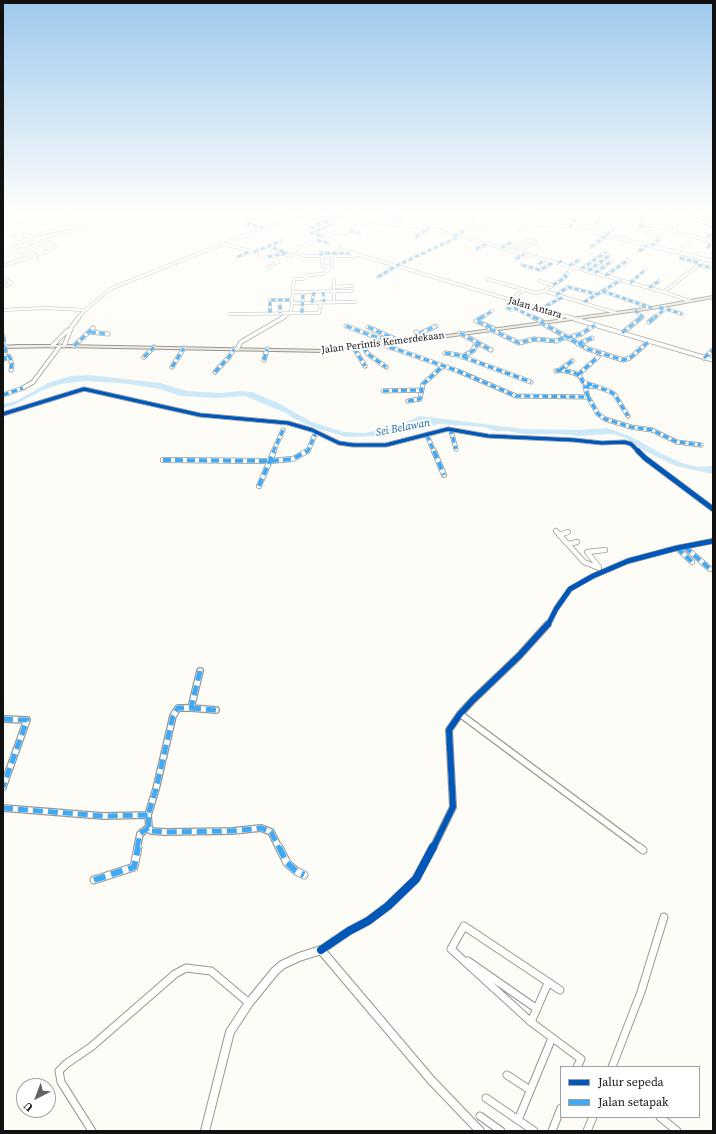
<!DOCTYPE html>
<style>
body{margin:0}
#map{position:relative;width:716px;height:1134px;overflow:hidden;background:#fdfcf7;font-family:"Source Serif 4",serif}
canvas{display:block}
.frame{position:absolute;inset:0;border:4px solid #111;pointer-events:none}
.legend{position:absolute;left:560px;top:1066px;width:140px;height:52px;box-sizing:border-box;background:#fff;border:1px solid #a0a0a0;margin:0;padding:5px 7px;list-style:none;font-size:12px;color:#111}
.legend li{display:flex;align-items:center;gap:8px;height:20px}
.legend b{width:20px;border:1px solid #a0a0a0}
.north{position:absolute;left:16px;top:1078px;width:40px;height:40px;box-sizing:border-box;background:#fff;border:1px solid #a0a0a0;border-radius:50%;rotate:222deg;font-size:11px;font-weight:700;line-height:16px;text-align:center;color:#111}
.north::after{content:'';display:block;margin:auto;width:14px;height:18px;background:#646362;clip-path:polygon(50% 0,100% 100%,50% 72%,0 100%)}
</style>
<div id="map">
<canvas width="716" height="1134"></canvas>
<div class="frame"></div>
<ul class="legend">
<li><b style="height:5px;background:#0057b8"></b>Jalur sepeda</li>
<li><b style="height:5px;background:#3fa9f5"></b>Jalan setapak</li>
</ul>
<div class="north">U</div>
</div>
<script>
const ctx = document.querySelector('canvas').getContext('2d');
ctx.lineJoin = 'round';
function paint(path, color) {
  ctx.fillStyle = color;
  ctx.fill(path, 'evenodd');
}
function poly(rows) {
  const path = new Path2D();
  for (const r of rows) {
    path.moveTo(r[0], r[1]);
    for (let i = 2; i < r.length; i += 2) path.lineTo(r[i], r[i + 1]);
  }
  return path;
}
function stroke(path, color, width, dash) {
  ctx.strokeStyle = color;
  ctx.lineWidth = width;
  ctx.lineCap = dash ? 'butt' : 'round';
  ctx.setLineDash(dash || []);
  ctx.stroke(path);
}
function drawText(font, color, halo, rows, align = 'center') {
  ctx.font = font + ' "Source Serif 4",serif';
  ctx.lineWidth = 4;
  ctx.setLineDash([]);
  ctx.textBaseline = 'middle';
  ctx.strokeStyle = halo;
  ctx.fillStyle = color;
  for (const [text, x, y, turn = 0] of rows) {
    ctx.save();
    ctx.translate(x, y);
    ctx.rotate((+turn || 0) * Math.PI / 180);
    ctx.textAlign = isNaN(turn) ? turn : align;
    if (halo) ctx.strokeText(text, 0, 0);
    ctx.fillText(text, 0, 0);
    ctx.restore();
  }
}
paint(poly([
 [89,375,160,383,187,391,221,393,240,391,252,392,276,402,312,422,344,432,364,433,380,430,398,425,420,416,524,429,578,430,607,428,632,437,662,454,682,463,699,467,713,466,713,474,676,466,645,451,625,438,613,434,577,436,561,434,523,434,508,431,496,431,484,427,439,424,426,427,414,427,397,432,378,436,347,437,315,428,293,418,288,414,245,396,217,398,181,396,160,389,121,383,85,381,61,384,43,390,12,406,3,408,3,404,16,401,48,383,71,376]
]), '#cde8f7');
stroke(poly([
 [3,226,83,213]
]), '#cde8f7', 1);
const minorFar4 = poly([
 [274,213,429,228,664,292,690,301],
 [384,213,404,219],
 [493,213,483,215,467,223,489,229,520,215,526,216,532,213],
 [579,213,585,213],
 [691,213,698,216],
 [358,214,360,213],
 [557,214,559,213],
 [485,215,490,217,486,220,490,221],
 [640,215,644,221],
 [526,216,546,219,592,218,642,221,664,218,675,223,675,231,713,242],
 [692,216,688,217,698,220],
 [664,218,675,213],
 [702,218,713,222],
 [330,219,343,213],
 [697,220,713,226],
 [644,221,676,232],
 [324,222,332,224,312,233,324,237],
 [246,223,263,228],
 [675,223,684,224,712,216],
 [307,224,319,219],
 [596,224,600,218],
 [659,226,654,229,643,229,654,236,661,235],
 [569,227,575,221,572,219],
 [639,227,646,222],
 [310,228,326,221],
 [519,230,530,223],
 [350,231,359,233],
 [23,234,39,240,37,241],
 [606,235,613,229],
 [707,235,713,237],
 [13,236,29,243],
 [454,236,465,230],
 [416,237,429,228],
 [40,238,83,228],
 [317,240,328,243],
 [33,242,52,250,33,256,13,248,33,242],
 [223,244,254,252,278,262,269,267],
 [24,245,43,253],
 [651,246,659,240],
 [591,247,607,235],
 [501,248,512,242],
 [708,248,711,241],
 [339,249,572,318],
 [476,249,486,244],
 [52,250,55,246,36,235,76,226],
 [510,250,528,240,536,242,518,252],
 [639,251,647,245],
 [254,252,269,246],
 [677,252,696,237],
 [284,254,291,256],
 [33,256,37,258],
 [320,256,321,253,345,252],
 [322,256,322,266,332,267],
 [331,256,356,256],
 [238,257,250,251],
 [268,257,286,253,269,246,281,241],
 [680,258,700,263],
 [516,259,524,254],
 [539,264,545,260],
 [522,265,540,270,554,262],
 [698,265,713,268],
 [3,266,33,256],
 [569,266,579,260],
 [581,269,606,252],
 [588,271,609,256],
 [595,273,612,261],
 [605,276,628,260],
 [378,277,396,266,458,237],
 [3,278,12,283,3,286],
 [487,279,536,293,544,291,616,313],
 [334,281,334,302],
 [540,281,553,285],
 [630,283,645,270],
 [333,287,352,286],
 [649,288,659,281],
 [544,291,566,277,565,275,568,272],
 [602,291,652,308],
 [293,292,352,291],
 [664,292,706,259],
 [556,295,568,287,596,294],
 [509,301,524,290],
 [584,302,621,280],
 [293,303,355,302],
 [312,303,314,292],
 [280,305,280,313],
 [546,306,563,297],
 [661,307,682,314],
 [507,308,511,310,516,306],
 [514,308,535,318],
 [3,310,46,308,85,310],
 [635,310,642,317,641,318],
 [270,313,270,300,292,300],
 [302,313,303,294],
 [230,314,319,313,321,302],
 [78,318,85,310,112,288,294,216],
 [282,318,291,313,294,279,303,279,308,275,323,274,332,266,331,256,306,256,291,251,337,232,345,233,367,223],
 [481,318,492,311],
 [654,318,664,310,658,307]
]);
const minorFar3 = poly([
 [482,317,476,321,493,328],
 [533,317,543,322],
 [568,317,713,360],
 [540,322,588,349,623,360,630,358,649,341],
 [649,322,655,317],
 [346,326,381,339,387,338,396,343],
 [368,327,402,342],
 [490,329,519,343,534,339,556,341,566,337],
 [90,332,108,334],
 [416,332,427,338],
 [460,333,491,350],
 [622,333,642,317],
 [419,334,436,326],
 [3,336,4,347],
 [567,338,581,334,595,325],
 [381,344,458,371,516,396,588,397,598,414,605,419,631,427,652,430,677,442,701,445],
 [578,344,592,338],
 [52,346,68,330],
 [64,346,72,326,79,317],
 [74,346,93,328],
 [6,347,4,359,10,358],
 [363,347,368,354,386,367],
 [354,348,365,366],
 [237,349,241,342,284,317],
 [445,353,458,355,531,382],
 [9,356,12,365,11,370],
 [144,357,154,347],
 [462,357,474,350,474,347,479,344],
 [704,358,713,350],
 [264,360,267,349],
 [172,367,184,348],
 [560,370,572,361],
 [556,371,562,370,574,373,580,376,583,382,592,385],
 [215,372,229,357,234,349],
 [578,375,598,357],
 [383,391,421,390],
 [3,395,23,388,33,382,60,346],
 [588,397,585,387,595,386,611,392,615,395,628,416],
 [408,401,420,399,423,384,443,366],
 [3,414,84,389,200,415,288,423,312,430,339,443,353,445,386,445,448,429,488,436,574,440,602,443,624,442,631,444,639,452],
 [449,429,451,431,456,449],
 [427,435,434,452],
 [273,452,283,430],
 [306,452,308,451,316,432]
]);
const minorFar2 = poly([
 [434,451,444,475],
 [638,451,645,458,713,509],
 [163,460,270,461,293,459,307,451],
 [259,486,274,451],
 [556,531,584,562,599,568],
 [559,535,568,532],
 [568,544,577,542],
 [685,547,710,569],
 [677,548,692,562],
 [599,567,587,552,605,550],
 [548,625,556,609,570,589,593,576,628,561,677,548,713,541]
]);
const minorFar1 = poly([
 [200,671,191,708,178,708,173,716,156,789,148,815,149,827,151,831,165,832,232,831,261,828,271,832,279,848],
 [191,708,216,710],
 [460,714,640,848],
 [3,719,27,720,3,787],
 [3,808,103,816,148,815],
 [137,848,140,834,149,827],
 [433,848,453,807,449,730,460,714,473,700,519,656,548,624]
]);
const minor = poly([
 [279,847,287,863,296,871,304,875],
 [639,847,643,850],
 [94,880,134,867,138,847],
 [451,949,531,1022,581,1059,577,1067],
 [451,949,464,926,560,990],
 [321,950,349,931,368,921,388,906,416,879,433,847],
 [468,961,537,1009],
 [531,1022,548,983],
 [612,1067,641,992,664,917],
 [507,1075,530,1090],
 [486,1098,534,1131],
 [480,1116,501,1131],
 [660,1117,677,1131],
 [518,1120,552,1038],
 [92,1131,61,1082,59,1071,66,1064,91,1047,175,974,186,968,211,971,249,1003],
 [552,1131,561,1108],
 [587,1131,593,1117]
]);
const tertiaryFar1 = poly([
 [517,213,523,220,534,224,572,227,713,261]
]);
const tertiary = poly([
 [205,1131,230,1032,249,1003,275,971,282,965,299,957,321,950,431,1080,480,1131]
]);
const primary = poly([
 [713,296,713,298,652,309,396,344,326,352,64,347,3,348,3,346,17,345,64,345,326,350,396,342,652,307,713,296]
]);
stroke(minorFar4, '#979795', 3.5);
stroke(minorFar3, '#979795', 5);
stroke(minorFar2, '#979795', 6);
stroke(minorFar1, '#979795', 8);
stroke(minor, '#979795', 9);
stroke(tertiaryFar1, '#979795', 4);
stroke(tertiary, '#979795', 10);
stroke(primary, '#858482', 2);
stroke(minorFar4, '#fffffe', 2.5);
stroke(minorFar3, '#fffffe', 3.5);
stroke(minorFar2, '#fffffe', 4.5);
stroke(minorFar1, '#fffffe', 5.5);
stroke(minor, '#fffffe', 7);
stroke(tertiaryFar1, '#fffffe', 3);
stroke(tertiary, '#fffffe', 8);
paint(primary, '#ede9dc');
stroke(poly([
 [384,213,404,219],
 [667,213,671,215],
 [691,213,698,216],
 [358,214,360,213],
 [640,215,644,221],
 [328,219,343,213],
 [324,222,332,224,312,233,324,237],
 [246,223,263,228],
 [596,224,600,218],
 [569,227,575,221,572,219],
 [639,227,646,222],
 [310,228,328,220],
 [350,231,359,233],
 [606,235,613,229],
 [707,235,713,237],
 [454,236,465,230],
 [416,237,429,228],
 [317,240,328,243],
 [651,246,659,240],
 [591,247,607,235],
 [501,248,512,242],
 [708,248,711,241],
 [476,249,486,244],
 [639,251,647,245],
 [254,252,269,246],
 [320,256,322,253,349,253],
 [238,257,250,251],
 [268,257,286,253,269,246,281,241],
 [680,258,700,263],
 [516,259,524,254],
 [558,263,563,260],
 [539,264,545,260],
 [522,265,540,270,554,262],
 [698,265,713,268],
 [569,266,579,260],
 [581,269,606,252],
 [588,271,609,256],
 [595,273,612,261],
 [605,276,628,260],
 [378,277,396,266,458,237],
 [630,283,645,270],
 [553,285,566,277,565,275,568,272],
 [649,288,659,281],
 [602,291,652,308],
 [323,292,324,302],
 [556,295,568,287,596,294],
 [584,302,621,280],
 [312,303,314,292],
 [280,305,280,313],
 [546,306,563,297],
 [660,307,682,314],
 [507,308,512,309,519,304],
 [514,308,535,318],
 [635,310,642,317,641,318],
 [270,313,270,300,292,300],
 [302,313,303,294],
 [481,318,492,311],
 [654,318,664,310,658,307]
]), '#3fa9f5', 2.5, [4.5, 2.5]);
stroke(poly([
 [482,317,476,321,495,329],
 [533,317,544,322],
 [540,322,588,349,623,360,630,358,649,341],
 [649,322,655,317],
 [346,326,381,339,387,338,396,343],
 [368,327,402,342],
 [490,329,519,343,534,339,556,341,566,337],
 [90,332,108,334],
 [460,333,491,350],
 [622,333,642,317],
 [419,334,436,326],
 [3,336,4,347],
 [567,338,581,334,595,325],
 [381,344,458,371,516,396,588,397,598,414,605,419,631,427,652,430,677,442,701,445],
 [578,344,592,338],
 [74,346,93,328],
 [6,347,4,359,10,358],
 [363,347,368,354,386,367],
 [354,348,365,366],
 [445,353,458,355,531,382],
 [8,355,12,362,11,370],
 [144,357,154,347],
 [462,357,474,350,474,347,479,344],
 [704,358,713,350],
 [264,360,267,349],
 [172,367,184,348],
 [560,370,572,361],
 [556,371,562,370,574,373,580,376,583,382,592,385],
 [215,372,229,357,234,349],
 [578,375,598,357],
 [383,391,421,390],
 [3,395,23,388],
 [588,397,585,387,595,386,611,392,615,395,628,416],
 [408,401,420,399,423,384,443,366],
 [449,429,451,431,456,449],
 [427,435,434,452],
 [273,452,283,430],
 [306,452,308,451,316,432]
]), '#3fa9f5', 3, [6, 3]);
stroke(poly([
 [434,451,444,475],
 [163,460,270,461,293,459,307,451],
 [259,486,274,451],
 [685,547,710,569],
 [677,548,692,562]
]), '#3fa9f5', 4, [8, 4]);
stroke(poly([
 [200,671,191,708,178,708,173,716,156,789,148,815,149,827,151,831,165,832,232,831,261,828,271,832,279,848],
 [191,708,216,710],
 [3,719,27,720,3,787],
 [3,808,103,816,148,815],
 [137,848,140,834,149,827]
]), '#3fa9f5', 5, [10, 5]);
stroke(poly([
 [279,847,287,863,296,871,304,875],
 [94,880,134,867,138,847]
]), '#3fa9f5', 6, [12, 6]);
stroke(poly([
 [3,414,84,389,200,415,288,423,312,430,339,443,353,445,386,445,448,429,488,436,574,440,602,443,624,442,631,444,639,452]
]), '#0057b8', 3.5);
stroke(poly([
 [638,451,645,458,713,509],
 [548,625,556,609,570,589,593,576,628,561,677,548,713,541]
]), '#0057b8', 5);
stroke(poly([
 [433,848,453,807,449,730,460,714,473,700,519,656,548,624]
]), '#0057b8', 6);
stroke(poly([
 [321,950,349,931,368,921,388,906,416,879,433,847]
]), '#0057b8', 8);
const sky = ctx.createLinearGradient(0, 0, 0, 372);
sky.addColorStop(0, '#9dc9ee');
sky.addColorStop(0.57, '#fefefb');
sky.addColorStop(1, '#fefefb00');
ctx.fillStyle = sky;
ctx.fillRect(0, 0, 716, 372);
drawText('10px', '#111', '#fff', [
 ["Jalan Antara",535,308,16],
 ["Jalan Perintis Kemerdekaan",383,343,-7]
]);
drawText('italic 11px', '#1768a6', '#fff', [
 ["Sei Belawan",403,428,-11]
]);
</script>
